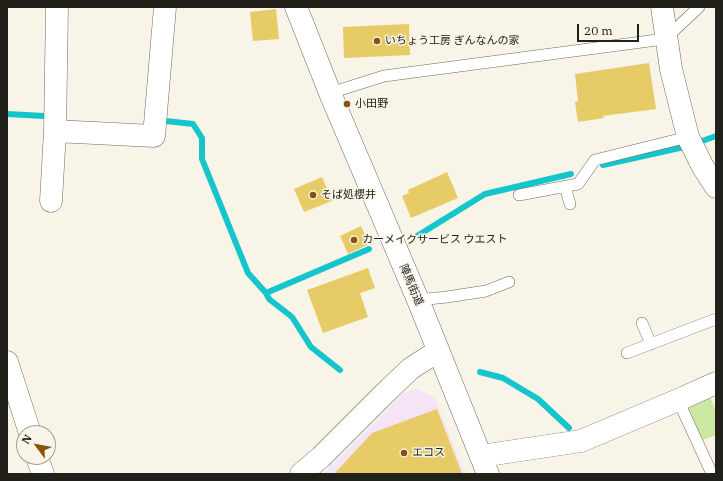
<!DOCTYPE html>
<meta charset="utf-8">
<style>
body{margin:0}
#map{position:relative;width:723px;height:481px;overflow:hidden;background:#f8f4e8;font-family:"IBM Plex Serif",serif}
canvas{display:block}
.frame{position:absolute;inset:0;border:8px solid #21201b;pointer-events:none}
.north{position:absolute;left:16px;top:425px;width:40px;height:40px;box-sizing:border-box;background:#f8f4e8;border:1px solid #a29f96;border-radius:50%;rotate:302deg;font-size:11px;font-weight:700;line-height:16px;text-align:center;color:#21201b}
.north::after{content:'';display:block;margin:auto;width:14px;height:18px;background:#8b510a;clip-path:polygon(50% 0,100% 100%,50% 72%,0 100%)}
.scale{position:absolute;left:577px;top:24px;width:62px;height:18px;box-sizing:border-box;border:2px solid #21201b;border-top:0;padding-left:5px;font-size:12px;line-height:14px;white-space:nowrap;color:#21201b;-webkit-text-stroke:3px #f8f4e8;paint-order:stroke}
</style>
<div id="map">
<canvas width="723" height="481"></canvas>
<div class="frame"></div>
<div class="north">N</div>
<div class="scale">20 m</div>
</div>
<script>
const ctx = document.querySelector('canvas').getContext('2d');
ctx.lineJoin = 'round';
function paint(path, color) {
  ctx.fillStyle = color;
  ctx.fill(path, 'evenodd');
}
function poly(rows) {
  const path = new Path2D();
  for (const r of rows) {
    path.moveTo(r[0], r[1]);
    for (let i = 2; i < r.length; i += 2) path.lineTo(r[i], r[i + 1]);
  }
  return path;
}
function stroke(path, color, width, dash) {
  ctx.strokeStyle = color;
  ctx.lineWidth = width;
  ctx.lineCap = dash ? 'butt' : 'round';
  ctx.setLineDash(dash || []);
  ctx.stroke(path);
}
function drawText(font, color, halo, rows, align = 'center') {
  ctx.font = font + ' "IBM Plex Serif","Noto Sans JP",serif';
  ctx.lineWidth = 3;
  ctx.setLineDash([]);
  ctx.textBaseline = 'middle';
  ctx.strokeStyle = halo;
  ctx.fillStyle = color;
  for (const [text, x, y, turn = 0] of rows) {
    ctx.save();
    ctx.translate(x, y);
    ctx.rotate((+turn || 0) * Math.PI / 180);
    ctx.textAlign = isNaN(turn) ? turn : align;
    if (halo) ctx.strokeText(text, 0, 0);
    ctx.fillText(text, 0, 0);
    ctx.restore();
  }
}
paint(poly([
 [416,389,432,396,435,399,465,474,323,474,404,393]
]), '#f5e4f5');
paint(poly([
 [707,390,716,411,716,435,697,442,682,408]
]), '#cae8a2');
stroke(poly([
 [7,114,44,116],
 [166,121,193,124,202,138,202,159,248,273,266,293,269,299,292,317,311,347,340,370],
 [697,143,716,136],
 [603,165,684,147],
 [417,236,485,194,571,174],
 [266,293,369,249],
 [480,372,503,378,538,399,569,428]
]), '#14c5cb', 6);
paint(poly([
 [276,9,279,39,253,41,250,12],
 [409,24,410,55,344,58,343,27],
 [649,63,656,109,603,116,604,118,578,122,575,102,578,101,575,74],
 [447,172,458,198,411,218,402,196,409,193,408,190],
 [322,177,332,201,304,212,294,189],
 [361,226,369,244,348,254,340,236],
 [368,268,375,288,360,293,368,317,323,333,307,290],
 [437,409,462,474,334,474,372,433]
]), '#e7cb66');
const service = poly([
 [330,93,384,76,657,40,667,37,699,7],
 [565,186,570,204],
 [519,195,578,184,595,160,688,137],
 [418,300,447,297,486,291,509,282],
 [642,323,651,344],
 [627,353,716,319],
 [678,400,712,474]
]);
const minor = poly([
 [57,7,55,131,154,136,165,7],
 [662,7,671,69,688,137,703,167,716,187],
 [51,201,55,131],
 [7,362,30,433],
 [481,456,581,441,678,400,716,383],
 [37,457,43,474]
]);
const tertiary = poly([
 [301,474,321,457,380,398,410,369,438,351]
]);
const secondary = poly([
 [296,7,330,93,418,300,488,474]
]);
stroke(service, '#6d6a60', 12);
stroke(minor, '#6d6a60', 23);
stroke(tertiary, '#6d6a60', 23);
stroke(secondary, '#6d6a60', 23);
stroke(service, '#fff', 11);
stroke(minor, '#fff', 22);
stroke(tertiary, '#fff', 22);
stroke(secondary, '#fff', 22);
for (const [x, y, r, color] of [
 [377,41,4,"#8b510a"],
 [347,104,4,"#8b510a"],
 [313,195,4,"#8b510a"],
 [354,240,4,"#8b510a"],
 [404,453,4,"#8b510a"]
]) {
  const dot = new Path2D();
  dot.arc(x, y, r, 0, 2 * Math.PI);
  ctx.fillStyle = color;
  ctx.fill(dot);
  stroke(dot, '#f8f4e8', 1.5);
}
drawText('11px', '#21201b', '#f8f4e8', [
 ["いちょう工房 ぎんなんの家",385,41],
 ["小田野",355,104],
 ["そば処櫻井",321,195],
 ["カーメイクサービス ウエスト",362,240],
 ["エコス",412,453]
], 'left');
drawText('11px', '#21201b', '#f8f4e8', [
 ["陣馬街道",411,285,67]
]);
</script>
